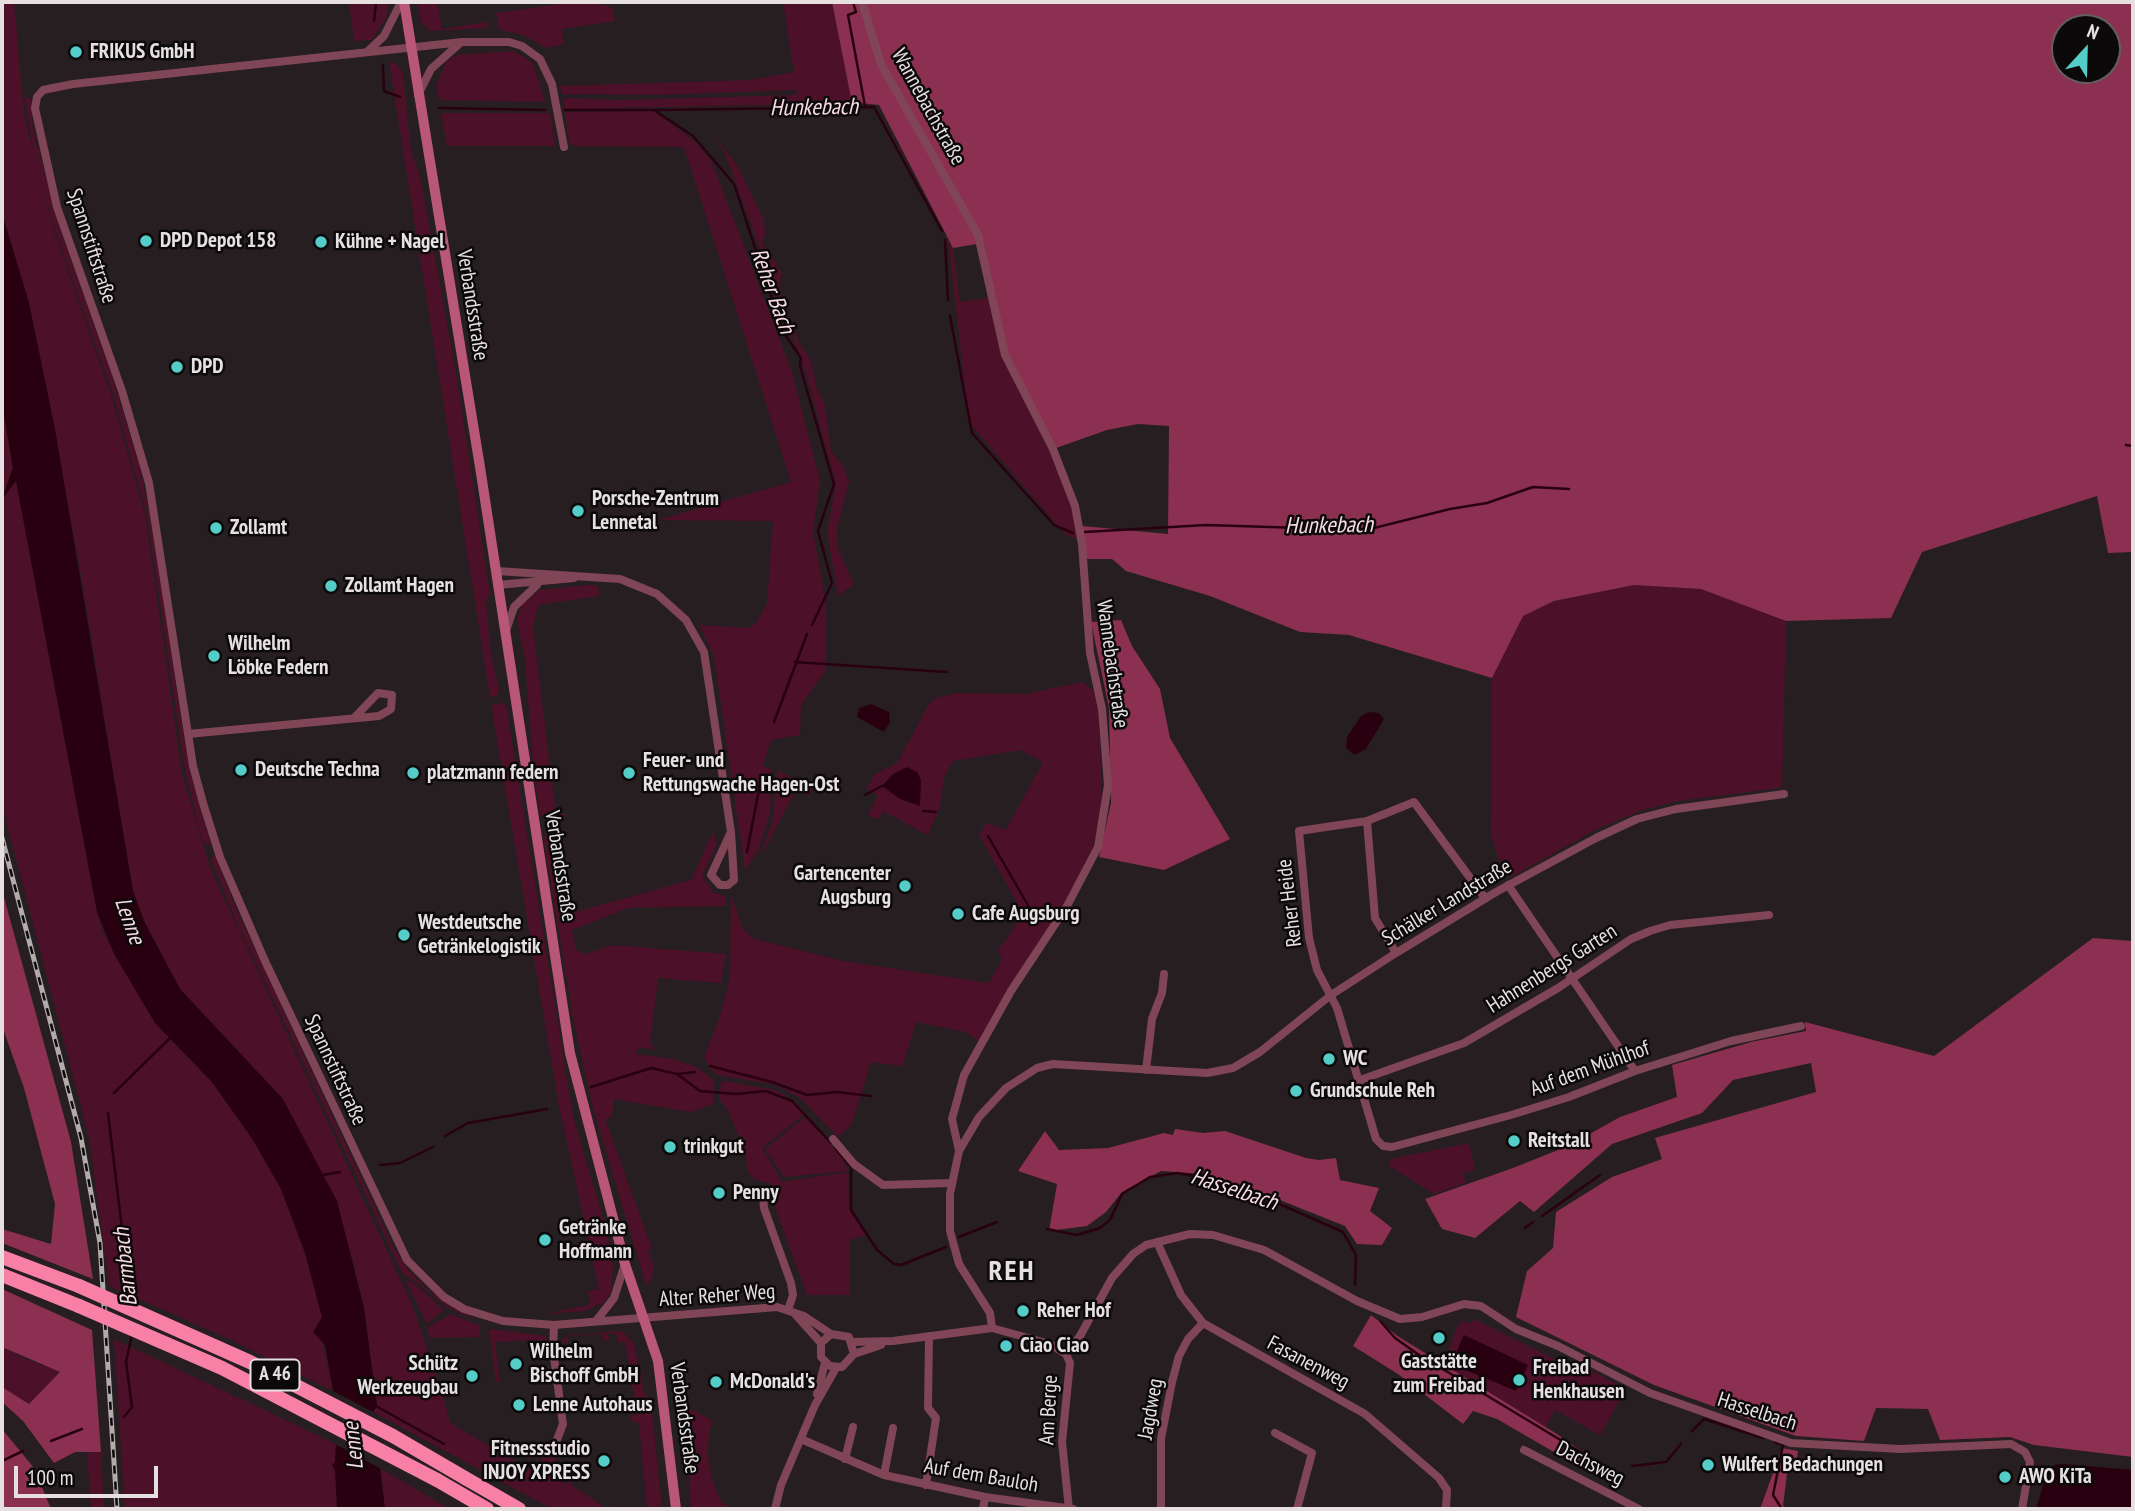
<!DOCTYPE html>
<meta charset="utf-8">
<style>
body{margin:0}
#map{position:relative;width:2135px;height:1511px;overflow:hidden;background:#261e20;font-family:"PT Sans Narrow",sans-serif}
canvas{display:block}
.frame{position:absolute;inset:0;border:4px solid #e6e0e1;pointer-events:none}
.north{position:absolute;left:2051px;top:14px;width:70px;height:70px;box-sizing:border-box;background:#0c090a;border:2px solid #635f60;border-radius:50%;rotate:22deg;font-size:19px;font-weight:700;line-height:28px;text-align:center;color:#e6e0e1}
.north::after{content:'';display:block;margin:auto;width:24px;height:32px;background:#54cdc8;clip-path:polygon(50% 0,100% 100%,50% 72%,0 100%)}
.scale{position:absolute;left:14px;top:1466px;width:144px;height:32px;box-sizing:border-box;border:4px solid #e6e0e1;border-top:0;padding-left:9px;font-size:21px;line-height:24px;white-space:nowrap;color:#e6e0e1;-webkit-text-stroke:5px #0c090a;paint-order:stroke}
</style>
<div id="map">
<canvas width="2135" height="1511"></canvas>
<div class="frame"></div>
<div class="north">N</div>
<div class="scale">100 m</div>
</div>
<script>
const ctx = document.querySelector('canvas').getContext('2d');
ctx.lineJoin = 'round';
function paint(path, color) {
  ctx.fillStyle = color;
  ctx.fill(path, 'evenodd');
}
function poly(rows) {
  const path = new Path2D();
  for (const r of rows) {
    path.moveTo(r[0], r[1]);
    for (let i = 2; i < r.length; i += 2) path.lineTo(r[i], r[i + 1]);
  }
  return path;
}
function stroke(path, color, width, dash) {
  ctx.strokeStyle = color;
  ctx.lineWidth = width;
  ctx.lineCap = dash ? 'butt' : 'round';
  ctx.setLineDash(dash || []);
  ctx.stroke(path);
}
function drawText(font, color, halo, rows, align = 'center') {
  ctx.font = font + ' "PT Sans Narrow",sans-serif';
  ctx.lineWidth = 5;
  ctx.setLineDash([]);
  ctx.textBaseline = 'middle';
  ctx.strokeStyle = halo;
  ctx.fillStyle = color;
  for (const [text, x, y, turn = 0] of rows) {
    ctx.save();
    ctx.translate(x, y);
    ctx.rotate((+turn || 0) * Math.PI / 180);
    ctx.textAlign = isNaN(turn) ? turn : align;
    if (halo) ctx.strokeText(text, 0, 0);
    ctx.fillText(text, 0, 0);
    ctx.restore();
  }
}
paint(poly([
 [2,2,14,2,24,114,54,232,111,395,145,515,182,774,211,870,412,1305,442,1391,450,1423,539,1475,543,1474,541,1452,545,1458,555,1457,556,1461,546,1463,547,1471,567,1484,570,1479,573,1480,571,1485,606,1508,609,1505,612,1509,552,1509,373,1412,377,1406,364,1308,353,1260,283,1099,180,989,145,923,133,891,78,557,29,303,2,213],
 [349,2,387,2,387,16,372,40,354,41],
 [417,2,437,2,442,29,487,22,488,28,429,31,421,22],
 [574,2,593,2,613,8,615,21,562,29,564,44,546,48,523,35,499,30,496,13],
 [783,2,832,2,851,98,860,103,565,109,563,98,621,100,797,95,796,90,651,95,562,94,560,86,750,80,794,72],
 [514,51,533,63,545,102,439,100,436,86,446,62,457,55],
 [389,62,396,63,403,73,411,152,420,176,455,367,490,594,486,600,491,656,500,692,496,696,490,697],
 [25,96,31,99,33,130,61,232,111,373,140,468,156,549,181,720,194,787,211,845,204,843,199,828,184,764,147,515,113,394,55,231,34,155],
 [653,111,692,139,711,160,792,372,820,480,813,532,825,598,826,670,801,705,800,735,771,740,763,766,771,769,770,812,759,849,745,870,714,656,699,625,749,628,756,623,767,603,773,521,658,520,791,482,684,147,574,146,569,142,565,112],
 [441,113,550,113,555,146,447,146],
 [715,137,737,165,764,220,765,235,762,243,781,271,780,294,788,301,787,313,799,343,810,358,817,389,825,404,831,452,842,464,849,481,837,529,838,549,854,584,838,596,827,532,836,484,805,370,726,156],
 [948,239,953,248,960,302,988,298,1051,451,1071,506,1079,540,1066,535,969,422],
 [2,403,13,468,2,497],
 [16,480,97,912,103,933,155,1023,212,1082,253,1140,281,1189,305,1253,322,1317,319,1325,333,1391,231,1340,109,1286,89,1137,2,805,2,499],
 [587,585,598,586,599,596,538,605,533,628,556,814,566,814,563,818,548,821,540,814,534,775,525,660,517,620,522,605,540,590],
 [1634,585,1701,589,1786,621,1782,785,1779,788,1679,801,1642,810,1597,829,1511,877,1499,860,1491,835,1492,678,1522,616,1554,601],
 [1083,682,1096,693,1099,710,1102,804,1091,856,1066,905,980,1042,966,1032,916,1022,903,1066,871,1062,852,1124,838,1137,799,1097,775,1085,718,1075,711,1070,704,1057,719,1019,730,977,731,894,743,929,754,939,843,961,989,983,1002,959,998,951,1021,917,1017,903,979,835,986,823,1006,830,1043,762,1020,750,953,761,944,777,940,807,928,835,883,811,878,820,868,815,878,795,866,789,874,775,898,762,928,705,936,698,956,693,1026,694],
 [502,703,506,705,573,1116,607,1232,613,1264,611,1293,603,1303,584,1311,544,1314,590,1305,588,1291,599,1289,559,1106,491,705],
 [777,770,814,789,808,796,796,790,760,858,773,819],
 [558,828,572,913,691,880,713,832,717,844,702,876,713,892,725,896,726,906,628,908,572,930,576,950,585,954,613,945,726,954,721,983,658,978,650,1042,655,1050,638,1047,636,1054,673,1059,696,1067,714,1080,713,1104,691,1112,614,1099,612,1117,605,1119,652,1249,648,1251,654,1267,650,1283,646,1285,593,1108,573,1018,544,841,546,834],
 [214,853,238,913,393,1246,408,1269,426,1289,477,1321,447,1307,411,1278,403,1275,238,925,211,860],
 [725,1081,775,1090,794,1101,806,1113,762,1148,782,1182,848,1172,849,1210,866,1235,849,1240,849,1295,807,1295,773,1202,775,1190,772,1184,754,1179,748,1172,745,1152,728,1110,719,1099,721,1083],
 [805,1117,840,1155,848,1171,784,1177,765,1149],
 [1469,1143,1475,1170,1463,1173,1466,1183,1434,1194,1389,1166,1390,1159],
 [410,1280,444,1310,427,1324,406,1282],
 [451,1314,480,1326,480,1337,430,1338,427,1331,430,1326],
 [1474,1319,1576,1370,1580,1364,1626,1389,1600,1435,1555,1410,1546,1427,1444,1365,1456,1329,1463,1320,1471,1324],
 [489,1329,545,1336,548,1344,533,1340,495,1342,500,1382,496,1382],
 [621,1331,634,1343,644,1391,651,1403,662,1509,647,1509,639,1423,634,1423,630,1416,637,1414,625,1342,618,1342,616,1333,608,1334,609,1340,603,1341,602,1334,568,1336,568,1343,560,1343,568,1335],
 [114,1339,336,1444,337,1509,125,1509],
 [2,1347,23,1358,60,1372,29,1404,2,1387],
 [684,1406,712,1420,707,1449,712,1480,722,1503,734,1509,691,1509],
 [101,1452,104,1509,91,1509,87,1453],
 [381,1469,426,1495,450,1509,385,1509]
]), '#4c1128');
paint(poly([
 [832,2,2133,2,2133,552,2108,553,2097,496,1922,552,1891,618,1786,621,1701,589,1634,585,1554,601,1523,616,1492,678,1349,635,1300,632,1210,596,1126,571,1112,559,1085,559,1082,526,1168,534,1169,426,1138,424,1107,430,1053,449,1005,355,977,244,953,248,879,105,860,103,851,98],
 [2065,28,2107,28,2107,70,2065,70],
 [1121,620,1132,646,1160,689,1170,738,1230,839,1164,870,1099,857,1111,803,1109,708,1091,622],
 [2,890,71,1142,93,1279,2,1243,2,1229,51,1244,55,1204,24,1088,2,1026],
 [2093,938,2133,941,2133,1457,2034,1445,2010,1437,1940,1440,1928,1409,1876,1408,1864,1441,1796,1436,1654,1385,1516,1317,1527,1271,1553,1248,1556,1212,1612,1177,1662,1159,1655,1138,1816,1092,1811,1063,1733,1080,1702,1113,1612,1144,1534,1212,1520,1201,1475,1238,1442,1229,1425,1199,1513,1168,1568,1146,1620,1117,1677,1097,1672,1065,1751,1042,1806,1031,1805,1022,1934,1056],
 [1175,1129,1203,1133,1225,1131,1306,1158,1319,1160,1336,1158,1340,1180,1379,1188,1370,1211,1392,1228,1382,1245,1357,1244,1345,1226,1252,1189,1203,1174,1161,1171,1122,1192,1106,1212,1087,1226,1049,1231,1057,1184,1018,1171,1045,1131,1059,1150,1108,1148,1164,1133,1173,1135],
 [2,1289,92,1330,101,1452,75,1452,54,1463,23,1421,2,1402,2,1387,29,1404,60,1372,2,1347],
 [1371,1315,1399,1337,1557,1434,1591,1458,1585,1470,1497,1419,1473,1411,1463,1424,1398,1374,1353,1346],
 [2,1429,34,1468,51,1509,2,1509],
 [1782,1448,1798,1451,1796,1466,1787,1474,1783,1506,1789,1509,1760,1509]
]), '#8c3052');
paint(poly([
 [2,213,29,303,55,429,133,891,145,923,180,989,283,1099,337,1201,364,1308,377,1406,373,1412,385,1509,337,1509,335,1470,332,1465,335,1462,336,1445,333,1391,325,1345,313,1332,322,1317,305,1253,281,1189,253,1140,212,1082,155,1023,114,954,97,912,16,481,2,499,13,468,2,403],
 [871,704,889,712,890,722,884,732,857,717,859,708],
 [1369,712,1379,713,1384,719,1366,749,1355,755,1346,748,1347,737,1361,716],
 [907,767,917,772,921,780,920,806,900,799,882,786,893,774],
 [1464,1335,1528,1365,1516,1391,1451,1364],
 [2064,1464,2133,1470,2133,1509,2036,1509,2047,1472,2054,1465]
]), '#29000f');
paint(poly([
 [329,1389,377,1414,385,1471,333,1443]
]), '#261e20');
stroke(poly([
 [853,2,856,12,848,15,865,106],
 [374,21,376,2],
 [383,65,384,91,400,97],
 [439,108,545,110],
 [565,110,654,110,693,136,734,184,783,332,801,358,800,366,834,484,818,531,832,583,812,625],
 [655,110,874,107,942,231],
 [945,240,948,300],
 [950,316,972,433,1054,525,1073,533],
 [2126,445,2133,446],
 [1085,532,1206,525,1366,530,1450,509,1487,503,1533,487,1569,489],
 [795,662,947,672],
 [774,722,807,634],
 [865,795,882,786],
 [923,811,936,812],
 [988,836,1033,914],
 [747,852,760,784],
 [710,1066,772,1082,807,1095,837,1092,871,1096],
 [677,1074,695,1072],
 [591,1087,651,1068,677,1074,700,1091,736,1094,766,1091,792,1101,831,1143],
 [114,1093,169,1039],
 [108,1113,131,1303],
 [445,1136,468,1123,547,1109],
 [835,1148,851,1167,851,1210,877,1250,894,1264,901,1265,946,1247],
 [380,1165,400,1163,433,1147],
 [323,1175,340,1172],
 [1542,1216,1600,1175],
 [1525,1228,1533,1222],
 [1047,1229,1077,1235,1100,1228,1110,1220,1122,1194,1150,1177,1177,1173,1201,1177,1250,1191,1343,1232,1356,1255,1355,1285],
 [959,1237,997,1222],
 [1381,1322,1395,1338,1422,1357],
 [1441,1368,1597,1462],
 [376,1406,444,1444],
 [124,1417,132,1407,126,1362,132,1335],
 [1692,1431,1704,1419,1763,1438],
 [51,1441,82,1429],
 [1775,1442,1783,1445,1773,1495,1782,1509],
 [2,1461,23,1451],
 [1632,1466,1666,1462,1681,1444]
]), '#29000f', 2.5);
stroke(poly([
 [862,2,881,64,978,235,1005,355,1053,449,1075,506,1082,544,1090,653,1102,709,1108,785,1098,847,1067,906,1011,991,964,1075,952,1119,959,1151,950,1194,950,1231,959,1264,990,1313,992,1328],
 [368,51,384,36,401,2],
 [418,95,431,69,459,44],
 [564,147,552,84,540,59,522,46,509,42,462,42,73,84,43,90,37,97,35,108,57,207,122,391,149,483,193,766,203,803,220,857,265,961,407,1260,444,1297,464,1309,503,1321,554,1325,777,1307,804,1316,831,1334,849,1337,854,1354,842,1367,830,1366,821,1357,821,1343,831,1334],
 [497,571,620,579,657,594,686,620,704,652,731,832,734,880,728,885,720,885,711,875,731,832],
 [498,585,574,578],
 [506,631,514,607,537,585],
 [188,734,379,716,391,709,392,695,378,693,354,718],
 [1367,821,1375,918,1396,953],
 [1508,885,1635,1071],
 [1485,898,1414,802,1367,821,1299,831,1309,938,1317,970,1337,1008,1376,1139,1383,1146,1392,1147,1511,1115,1569,1097,1635,1071,1731,1041,1801,1026],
 [1146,1070,1152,1019,1162,993,1164,974],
 [1360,1080,1464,1043,1558,988,1631,939,1650,931,1670,925,1769,915],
 [833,1139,854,1164,883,1185,951,1183],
 [959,1151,979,1117,1006,1088,1037,1068,1053,1064,1207,1073,1233,1068,1260,1052,1331,995,1396,953,1496,892,1596,838,1637,819,1676,809,1784,794],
 [763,1195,764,1208,791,1283,793,1295,788,1310],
 [1157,1242,1181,1295,1203,1323,1365,1414,1439,1478,1447,1490,1446,1509],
 [795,1314,821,1343],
 [596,1321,614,1298,625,1264],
 [554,1325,553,1350,563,1424,555,1445],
 [852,1342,893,1341,992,1328,1050,1344,1066,1354],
 [854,1354,881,1345],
 [1066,1354,1080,1336,1112,1278,1133,1254,1146,1245,1190,1234,1213,1235,1264,1250,1357,1301,1400,1319,1422,1317,1464,1304,1481,1306,1516,1329,1558,1346,1650,1393,1791,1443,1900,1449,2011,1444,2025,1452,2030,1462,2022,1509],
 [1066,1354,1070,1363,1062,1442,1069,1509],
 [817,1394,825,1363],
 [1275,1433,1312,1453,1297,1509],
 [801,1439,884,1475,985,1497,1073,1509],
 [1524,1450,1639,1509],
 [845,1459,853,1427],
 [884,1475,893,1428],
 [926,1485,936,1418,928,1408,929,1336],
 [775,1509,781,1485,815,1405,836,1368],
 [983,1509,985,1497],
 [1161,1509,1161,1439,1172,1382,1179,1356,1188,1339,1203,1323]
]), '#814558', 8);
stroke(poly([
 [404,2,480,467,570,1053,625,1264,658,1361,676,1509]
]), '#b85777', 10);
stroke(poly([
 [2,1257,79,1286],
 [2,1275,79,1306],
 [465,1478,519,1509],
 [437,1480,487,1509]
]), '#f880a7', 14);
const rail = poly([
 [2,838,81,1138,100,1243,117,1509]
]);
stroke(rail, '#b1abac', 5);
stroke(rail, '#0c090a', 2.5, [8]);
stroke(poly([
 [79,1286,250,1362,393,1436,465,1478],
 [79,1306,222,1368,437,1480]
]), '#f880a7', 14);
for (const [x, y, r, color] of [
 [76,52,7,"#54cdc8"],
 [146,241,7,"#54cdc8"],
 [321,242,7,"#54cdc8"],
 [177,367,7,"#54cdc8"],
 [578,511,7,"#54cdc8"],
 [216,528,7,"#54cdc8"],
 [331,586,7,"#54cdc8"],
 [214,656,7,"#54cdc8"],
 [241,770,7,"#54cdc8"],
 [413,773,7,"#54cdc8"],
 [629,773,7,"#54cdc8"],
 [905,886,7,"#54cdc8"],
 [958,914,7,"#54cdc8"],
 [404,935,7,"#54cdc8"],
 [1329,1059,7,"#54cdc8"],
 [1296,1091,7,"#54cdc8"],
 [1514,1141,7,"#54cdc8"],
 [670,1147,7,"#54cdc8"],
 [719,1193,7,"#54cdc8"],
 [545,1240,7,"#54cdc8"],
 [1023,1311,7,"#54cdc8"],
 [1439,1338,7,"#54cdc8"],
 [1006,1346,7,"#54cdc8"],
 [516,1364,7,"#54cdc8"],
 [472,1376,7,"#54cdc8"],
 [1519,1380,7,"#54cdc8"],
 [716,1382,7,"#54cdc8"],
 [519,1405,7,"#54cdc8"],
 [604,1461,7,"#54cdc8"],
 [1708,1465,7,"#54cdc8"],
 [2005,1477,7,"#54cdc8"]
]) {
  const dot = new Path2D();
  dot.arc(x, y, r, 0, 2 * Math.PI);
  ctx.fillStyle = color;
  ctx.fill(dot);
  stroke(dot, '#0c090a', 2.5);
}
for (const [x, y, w] of [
 [275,1375,49]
]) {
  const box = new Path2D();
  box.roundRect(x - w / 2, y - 15.5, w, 31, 5);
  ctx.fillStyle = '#0c090a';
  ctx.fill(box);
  stroke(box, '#e6e0e1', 2);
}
drawText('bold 19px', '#e6e0e1', null, [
 ["A 46",275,1375]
]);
drawText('bold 21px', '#e6e0e1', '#0c090a', [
 ["FRIKUS GmbH",90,52],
 ["DPD Depot 158",160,241],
 ["Kühne + Nagel",335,242],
 ["DPD",191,367],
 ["Porsche-Zentrum",592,499],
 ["Lennetal",592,523],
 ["Zollamt",230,528],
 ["Zollamt Hagen",345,586],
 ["Wilhelm",228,644],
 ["Löbke Federn",228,668],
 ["Feuer- und",643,761],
 ["Rettungswache Hagen-Ost",643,785],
 ["Deutsche Techna",255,770],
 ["platzmann federn",427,773],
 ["Gartencenter",891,874,"right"],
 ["Augsburg",891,898,"right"],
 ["Cafe Augsburg",972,914],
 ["Westdeutsche",418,923],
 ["Getränkelogistik",418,947],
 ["WC",1343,1059],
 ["Grundschule Reh",1310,1091],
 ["Reitstall",1528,1141],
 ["trinkgut",684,1147],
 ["Penny",733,1193],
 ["Getränke",559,1228],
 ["Hoffmann",559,1252],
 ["Reher Hof",1037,1311],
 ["Ciao Ciao",1020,1346],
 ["Wilhelm",530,1352],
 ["Bischoff GmbH",530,1376],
 ["Gaststätte",1439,1362,"center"],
 ["zum Freibad",1439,1386,"center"],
 ["Schütz",458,1364,"right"],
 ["Werkzeugbau",458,1388,"right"],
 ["Freibad",1533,1368],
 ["Henkhausen",1533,1392],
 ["McDonald's",730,1382],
 ["Lenne Autohaus",533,1405],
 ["Fitnessstudio",590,1449,"right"],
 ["INJOY XPRESS",590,1473,"right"],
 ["Wulfert Bedachungen",1722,1465],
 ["AWO KiTa",2019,1477]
], 'left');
drawText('21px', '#e6e0e1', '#0c090a', [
 ["Wannebachstraße",928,107,61],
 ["Spannstiftstraße",91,246,72],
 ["Verbandsstraße",472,305,81],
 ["Wannebachstraße",1112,664,82],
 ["Verbandsstraße",560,866,81],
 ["Reher Heide",1290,903,-97],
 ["Schälker Landstraße",1447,903,-31],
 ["Hahnenbergs Garten",1552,969,-32],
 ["Auf dem Mühlhof",1590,1069,-20],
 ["Spannstiftstraße",335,1070,65],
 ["Alter Reher Weg",717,1296,-4],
 ["Fasanenweg",1308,1363,28],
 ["Jagdweg",1151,1409,-80],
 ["Am Berge",1049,1410,-87],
 ["Hasselbach",1757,1412,18],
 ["Verbandsstraße",684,1418,82],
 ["Dachsweg",1590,1464,27],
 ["Auf dem Bauloh",981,1476,10]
]);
drawText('italic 23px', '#f7dbe2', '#0c090a', [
 ["Hunkebach",814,108,-1],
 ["Reher Bach",772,291,70],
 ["Hunkebach",1329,526,-1],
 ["Lenne",129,921,70],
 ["Hasselbach",1234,1190,18],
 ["Barmbach",126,1267,-96],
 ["Lenne",354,1446,-96]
]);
ctx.letterSpacing = '2px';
drawText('bold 28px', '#e6e0e1', '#0c090a', [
 ["REH",1012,1272]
]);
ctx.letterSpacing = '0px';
</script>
